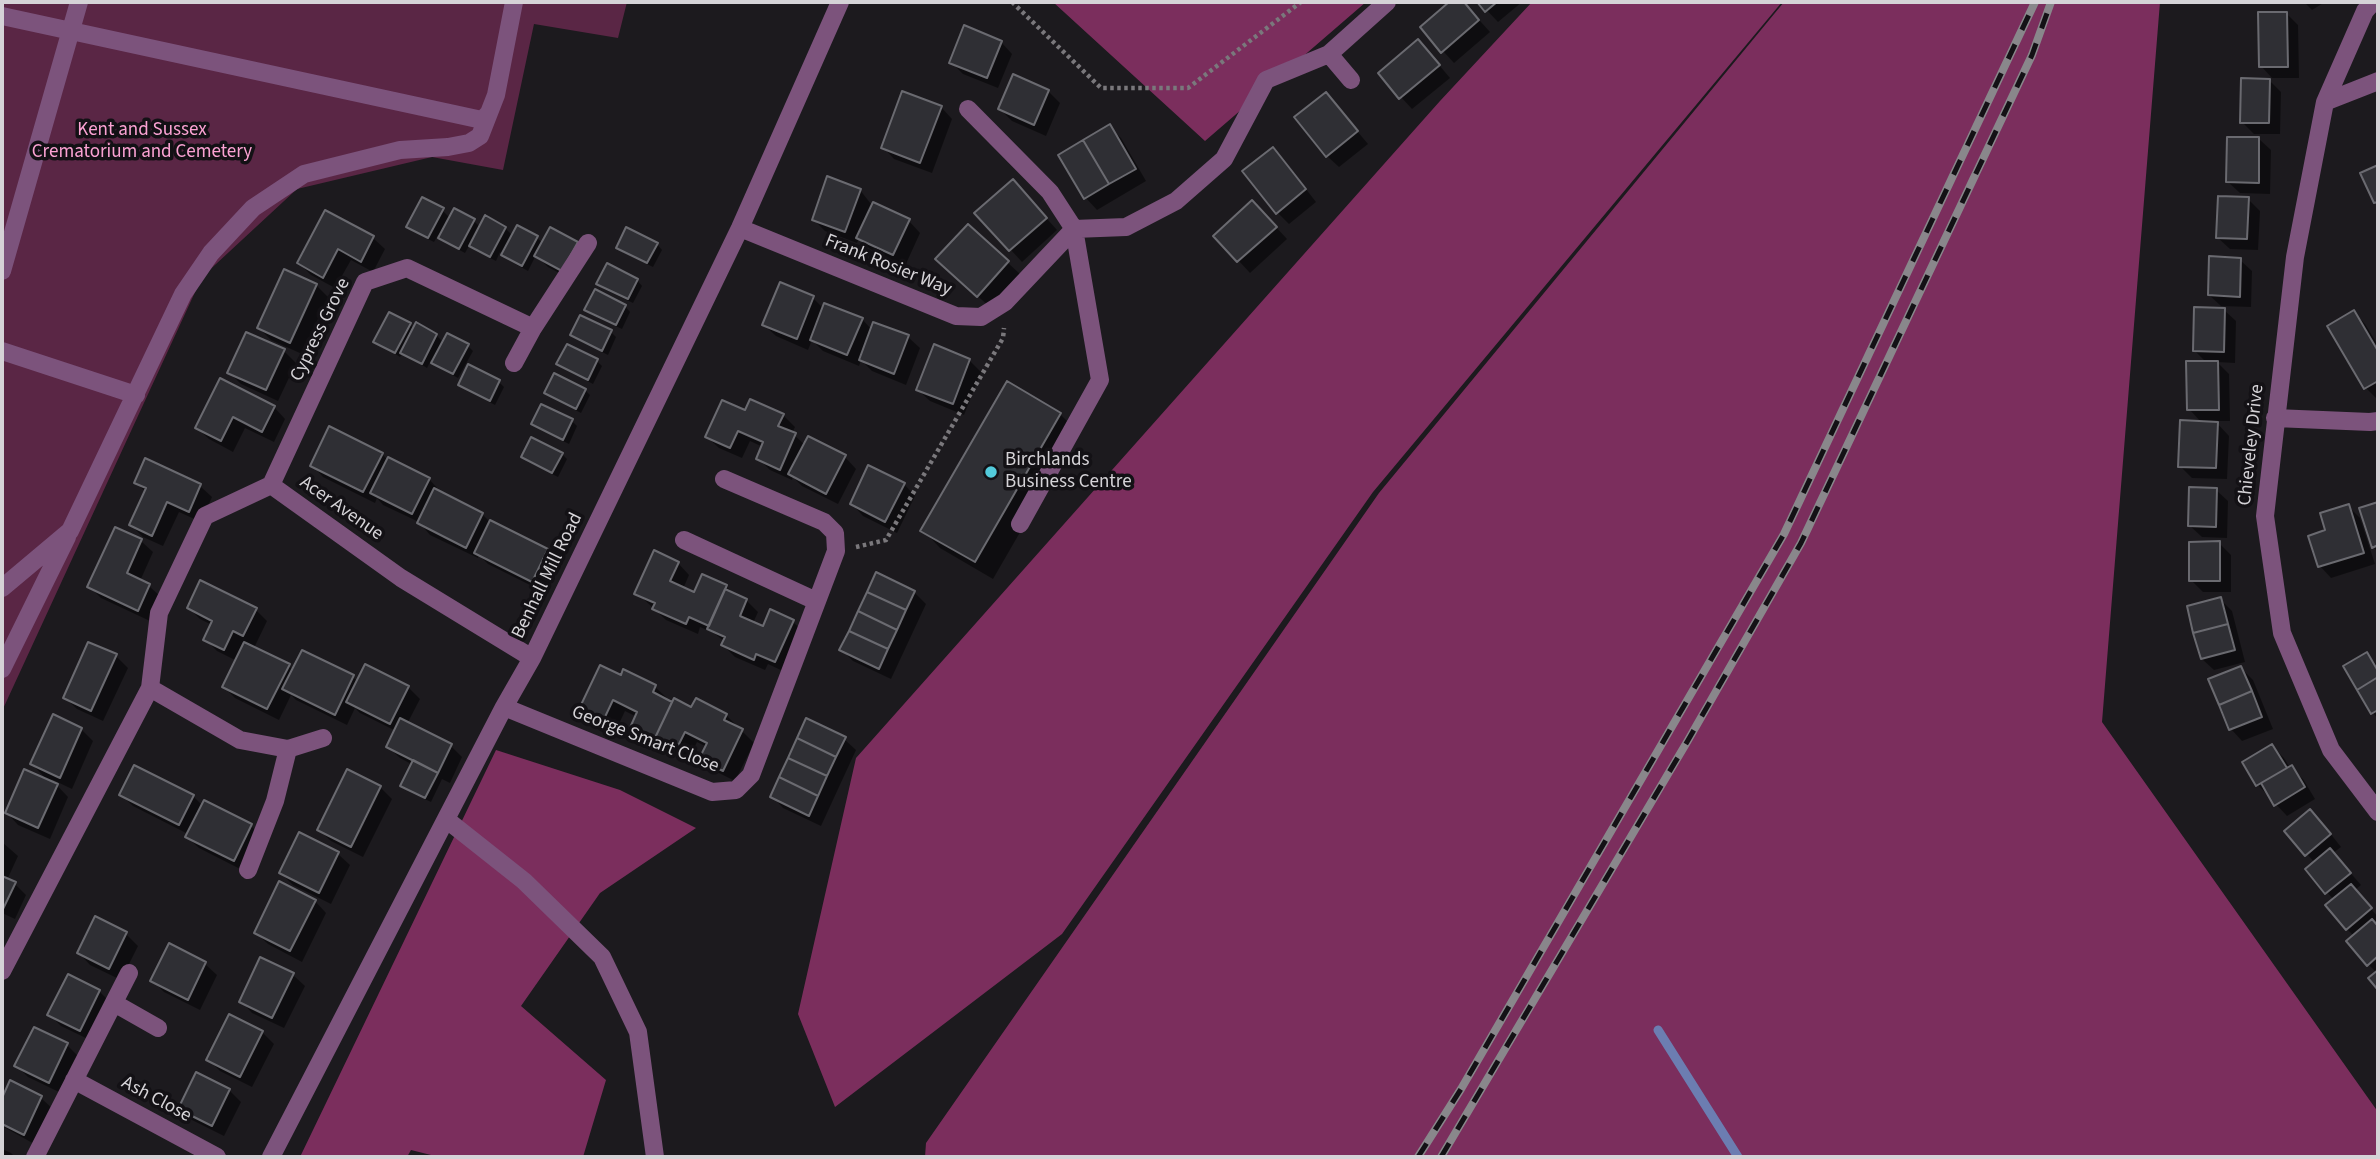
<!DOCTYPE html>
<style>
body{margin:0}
#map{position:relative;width:2380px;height:1159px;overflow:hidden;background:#1c1a1e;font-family:"Source Sans 3",sans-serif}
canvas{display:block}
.frame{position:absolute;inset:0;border:4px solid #d5d3d7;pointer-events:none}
</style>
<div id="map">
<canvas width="2380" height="1159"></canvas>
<div class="frame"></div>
</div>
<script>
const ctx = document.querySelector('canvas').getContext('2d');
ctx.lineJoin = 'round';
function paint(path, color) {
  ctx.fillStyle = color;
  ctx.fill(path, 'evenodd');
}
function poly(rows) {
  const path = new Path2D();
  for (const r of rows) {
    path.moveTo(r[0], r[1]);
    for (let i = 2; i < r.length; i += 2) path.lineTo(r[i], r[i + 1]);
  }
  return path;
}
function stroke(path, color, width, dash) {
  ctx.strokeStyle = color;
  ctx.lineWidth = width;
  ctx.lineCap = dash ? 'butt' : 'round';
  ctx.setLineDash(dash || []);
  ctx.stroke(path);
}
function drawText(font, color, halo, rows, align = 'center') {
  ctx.font = font + ' "Source Sans 3",sans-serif';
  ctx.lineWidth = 7;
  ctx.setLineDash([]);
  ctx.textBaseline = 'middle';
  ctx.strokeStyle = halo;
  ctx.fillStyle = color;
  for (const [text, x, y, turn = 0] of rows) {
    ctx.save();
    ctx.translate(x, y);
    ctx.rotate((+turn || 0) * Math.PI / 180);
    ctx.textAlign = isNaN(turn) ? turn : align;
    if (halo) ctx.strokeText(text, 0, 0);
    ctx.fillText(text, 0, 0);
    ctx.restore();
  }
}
paint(poly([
 [2,2,627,2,618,38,534,24,503,170,432,157,297,189,202,277,2,711]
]), '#5a2645');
paint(poly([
 [1053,2,1366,2,1205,141],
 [1532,2,1782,2,1373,492,1062,934,835,1107,798,1014,856,758,1440,101],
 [1784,2,2160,2,2102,722,2378,1112,2378,1157,925,1157,926,1143,1379,493],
 [496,750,620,790,696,828,600,893,521,1006,606,1080,583,1157,439,1157,411,1150,407,1157,300,1157]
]), '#7b2e5d');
paint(poly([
 [1452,2,1463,2,1490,32,1454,63,1422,28],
 [1479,2,1522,2,1498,22],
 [2304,2,2325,2,2312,10],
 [2286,13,2298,25,2299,78,2272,78,2261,66],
 [1001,42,1012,54,998,88,963,74,951,62],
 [1429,53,1450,78,1412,109,1401,97],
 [2269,80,2281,92,2280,134,2254,134,2242,122],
 [1048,91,1060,103,1046,136,1012,121,1000,109],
 [1326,94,1368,144,1339,167,1327,156],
 [941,107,952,119,932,173,894,159,883,147],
 [1109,127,1121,138,1146,181,1097,210,1086,198],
 [2259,139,2271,150,2270,194,2240,193,2228,182],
 [1284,161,1316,202,1289,224,1277,212],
 [860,190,871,204,909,221,920,233,905,266,870,249,859,238,857,243,825,231,814,220],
 [1024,193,1057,230,1022,262,977,213],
 [2248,199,2260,211,2258,250,2230,249,2218,238],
 [442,210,450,218,474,221,480,227,505,228,513,236,537,238,543,243,577,243,589,255,574,281,548,267,536,255,528,271,508,260,500,252,496,261,476,251,470,244,465,253,446,243,438,235,434,242,414,232,408,227],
 [326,213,373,238,385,249,373,272,351,260,335,288,311,275,299,263],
 [1264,214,1287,239,1250,273,1216,236],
 [968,226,1020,274,990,307,949,271],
 [657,244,662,250,653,267,624,253,618,247],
 [2240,260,2252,271,2251,307,2221,306,2209,295],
 [637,280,642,286,633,303,604,289,599,283],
 [316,285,328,297,302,354,271,340,259,328],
 [813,298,824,309,862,319,872,330,874,324,908,337,920,348,906,385,872,371,861,360,859,366,823,351,812,340,808,350,776,336,764,325],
 [625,306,630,312,622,329,592,315,587,309],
 [2224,310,2236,321,2235,363,2217,362,2229,374,2230,421,2215,421,2229,436,2227,479,2192,478,2180,466,2202,423,2189,409,2207,363,2195,351],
 [2354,312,2365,324,2378,345,2378,400,2366,388,2330,327],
 [410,324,414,329,436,335,444,343,468,346,473,351,458,378,439,368,431,360,427,368,403,353,400,357,375,341],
 [611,332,616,337,608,355,578,340,572,335],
 [284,351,296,363,278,401,241,384,229,372],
 [969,360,981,372,964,415,930,401,918,390],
 [597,361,602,366,593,384,564,369,559,364],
 [221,381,274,407,285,419,274,442,245,428,233,452,209,439,197,428],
 [499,382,504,387,495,405,466,390,460,384],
 [585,390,590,395,581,413,552,398,546,393],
 [746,412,783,415,795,427,792,433,805,445,845,457,856,469,838,504,802,486,793,477,792,480,770,470,758,458,763,447,750,441,742,458,719,448,707,437],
 [1060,414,1078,432,993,579,940,548,923,530],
 [572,421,577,426,569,444,539,429,533,423],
 [382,454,388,460,429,479,440,491,439,493,482,514,490,522,547,551,559,562,544,592,488,564,479,555,478,558,430,535,419,522,383,505,377,498,375,503,323,477,312,465],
 [562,454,567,459,558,477,528,462,523,457],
 [136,483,200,486,212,497,201,522,179,512,163,546,143,537,131,525,146,492],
 [904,484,915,496,897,533,863,516,852,504],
 [2216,490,2228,501,2227,538,2202,537,2190,526],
 [2378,504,2378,552,2373,547,2362,509],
 [2348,506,2360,518,2375,564,2331,578,2320,566,2328,531],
 [141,541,153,552,140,581,149,586,161,597,150,621,101,598,89,586],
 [2219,543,2231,555,2231,592,2203,592,2191,580],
 [678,563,689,575,683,589,695,594,726,586,736,596,746,600,758,612,753,623,764,628,793,622,805,633,787,673,768,664,765,670,735,657,723,645,725,642,714,633,700,627,698,634,666,620,637,593],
 [914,592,926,604,891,679,853,661,842,650],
 [2220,599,2232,611,2245,662,2214,670,2202,659],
 [189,608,256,610,267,621,254,648,289,666,293,670,302,652,353,677,358,682,408,687,420,699,407,724,451,746,462,757,450,783,442,779,431,802,408,791,403,785,413,765,400,758,388,747,396,731,360,713,355,708,347,725,296,700,291,695,279,720,235,698,224,687,237,661,217,651,205,639,212,625,200,619],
 [2367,654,2378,666,2378,719,2373,713],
 [116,656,128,668,103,721,77,709,65,698],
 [2241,668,2253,680,2273,729,2242,741,2231,729],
 [621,677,655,687,667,698,666,700,673,704,726,715,754,743,735,781,713,770,701,759,707,747,697,742,689,759,667,748,665,752,642,741,631,730,637,717,625,711,616,730,593,719,582,707],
 [81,729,93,741,72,789,51,779,68,797,50,839,18,825,7,813,49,782,32,764],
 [844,739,856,750,821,826,783,808,772,796],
 [2272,746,2284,758,2290,768,2303,779,2315,799,2287,816,2258,785],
 [380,787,392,799,363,857,331,841,319,830],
 [121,795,193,796,203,806,251,826,263,837,246,872,199,848,187,837,188,834,133,806],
 [2322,823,2341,847,2333,853,2361,885,2355,890,2378,917,2376,926,2378,928,2378,988,2371,979,2377,973,2368,964,2354,936,2347,929,2334,900,2307,870,2315,863,2307,854],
 [300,834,338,854,350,865,331,904,293,885,281,873],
 [2,842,18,856,7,880,15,884,26,895,15,919,2,913],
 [315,901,326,913,302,962,268,944,256,933],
 [96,919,126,934,138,946,121,980,90,965,79,953],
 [169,946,205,964,217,975,200,1010,164,992,152,980],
 [293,975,305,986,284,1028,252,1013,241,1001],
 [99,991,111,1003,92,1041,61,1026,49,1014],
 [262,1032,274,1044,252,1087,220,1071,208,1059],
 [67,1045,79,1057,61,1093,28,1077,16,1065],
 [197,1074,229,1090,241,1102,224,1136,192,1120,180,1109],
 [11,1083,41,1098,53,1109,36,1145,2,1126,2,1102],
 [2,1149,11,1153,15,1157,2,1157]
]), '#0007');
stroke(poly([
 [1658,1030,1738,1157]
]), '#6c7db1', 9);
const building = poly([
 [1449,2,1464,2,1479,20,1441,53,1420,27,1449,2],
 [1477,2,1497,2,1485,12,1477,2],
 [2258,12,2287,12,2288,67,2259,67,2258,12],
 [964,25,1002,41,987,78,949,63,964,25],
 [1418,39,1440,65,1399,99,1378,73,1418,39],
 [1013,74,1049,90,1034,125,998,109,1013,74],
 [2241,78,2270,79,2269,123,2240,123,2241,78],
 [902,91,942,106,920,163,881,148,902,91],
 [1326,92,1358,131,1326,157,1294,117,1326,92],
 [1110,124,1136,169,1109,184,1083,140,1110,124],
 [2227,137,2259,137,2259,183,2226,182,2227,137],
 [1083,140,1109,184,1084,199,1058,155,1083,140],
 [1273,147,1306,189,1276,214,1242,171,1273,147],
 [2378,165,2378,202,2374,203,2360,173,2378,165],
 [827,176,861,189,845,232,812,220,827,176],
 [1013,179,1047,218,1009,251,974,213,1013,179],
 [2218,196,2249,197,2247,239,2216,238,2218,196],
 [422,197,444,208,428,238,406,227,422,197],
 [1252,200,1277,227,1237,262,1213,236,1252,200],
 [873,202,910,219,893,255,856,238,873,202],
 [454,208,475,219,459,249,438,238,454,208],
 [325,210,374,236,361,262,338,249,323,278,297,263,325,210],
 [485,215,506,227,490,257,469,246,485,215],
 [968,224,1009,261,977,297,935,259,968,224],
 [517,225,538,236,522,266,501,255,517,225],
 [550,227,578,242,562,271,534,256,550,227],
 [626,227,658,243,647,263,616,248,626,227],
 [2209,256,2241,258,2240,297,2208,295,2209,256],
 [607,263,638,279,628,299,596,284,607,263],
 [284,269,317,284,290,343,257,328,284,269],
 [780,282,814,296,797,339,762,325,780,282],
 [595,289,626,305,616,325,584,310,595,289],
 [824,303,863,318,847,355,810,340,824,303],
 [2194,307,2225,308,2224,352,2193,351,2194,307],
 [2354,310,2378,351,2378,381,2364,389,2327,326,2354,310],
 [389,312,411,323,395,353,373,342,389,312],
 [580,315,612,330,602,351,570,335,580,315],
 [416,322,437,334,422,364,400,353,416,322],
 [873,322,909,335,894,374,859,360,873,322],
 [246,332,285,349,266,390,227,373,246,332],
 [447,333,469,344,453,374,431,363,447,333],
 [567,344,598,359,588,380,556,364,567,344],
 [934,344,970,359,953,404,916,390,934,344],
 [2186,361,2218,361,2219,410,2187,410,2186,361],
 [468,364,500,380,490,401,458,385,468,364],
 [554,373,586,389,576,409,544,393,554,373],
 [220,378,275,406,262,432,233,417,221,441,195,428,220,378],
 [1007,381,1061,413,975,562,920,531,1007,381],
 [750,399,784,414,778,426,796,433,780,470,756,459,763,442,738,431,730,448,705,437,722,400,745,410,750,399],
 [541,404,573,419,563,440,531,424,541,404],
 [2180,420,2218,422,2216,468,2178,467,2180,420],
 [329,426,383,453,363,492,310,466,329,426],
 [808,436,846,455,826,494,788,474,808,436],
 [531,437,563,453,552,473,521,457,531,437],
 [388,457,430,478,412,514,370,493,388,457],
 [145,458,201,484,189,512,167,502,152,536,129,525,146,488,134,483,145,458],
 [868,465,905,483,885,522,850,504,868,465],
 [2189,487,2217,488,2216,527,2188,526,2189,487],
 [434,488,483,513,466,548,417,523,434,488],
 [2378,502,2378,545,2372,548,2359,508,2378,502],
 [2349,504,2364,553,2318,567,2308,536,2325,530,2320,513,2349,504],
 [490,520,548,549,532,582,474,553,490,520],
 [115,527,142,539,127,573,150,584,138,611,87,587,115,527],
 [2220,541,2220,581,2189,581,2189,542,2220,541],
 [654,550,679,562,670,581,694,592,702,574,727,585,709,626,689,617,686,624,652,609,655,603,634,594,654,550],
 [876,572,915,591,906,610,867,592,876,572],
 [200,580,257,608,243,636,233,631,224,650,203,640,212,621,187,608,200,580],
 [725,589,747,599,740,616,763,626,770,609,794,620,775,662,756,654,754,660,721,645,725,637,707,629,725,589],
 [867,592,906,610,897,630,858,611,867,592],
 [2221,597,2228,624,2193,633,2187,606,2221,597],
 [858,611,897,630,888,649,849,631,858,611],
 [2228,624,2235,650,2201,659,2193,633,2228,624],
 [849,631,888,649,879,669,839,650,849,631],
 [88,642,117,654,91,711,63,698,88,642],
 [244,642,290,664,267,709,222,687,244,642],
 [302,650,354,675,335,715,282,689,302,650],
 [2367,652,2378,671,2378,677,2357,690,2343,666,2367,652],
 [365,664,409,686,390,724,346,702,365,664],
 [600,665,621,675,623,669,656,685,653,692,672,702,653,742,629,730,637,712,613,700,604,719,580,707,600,665],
 [2241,666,2252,691,2219,705,2208,679,2241,666],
 [2378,677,2378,710,2371,714,2357,690,2378,677],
 [2252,691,2262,717,2229,730,2219,705,2252,691],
 [674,698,691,707,696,698,727,714,724,720,743,729,723,771,699,759,707,743,685,732,677,748,655,738,674,698],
 [53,714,82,728,60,778,30,764,53,714],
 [400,718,452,744,438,773,386,747,400,718],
 [806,718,846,737,836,757,797,738,806,718],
 [797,738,836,757,827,776,788,758,797,738],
 [2272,744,2287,768,2256,786,2242,762,2272,744],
 [788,758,827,776,818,796,779,777,788,758],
 [413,760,438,773,425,798,400,786,413,760],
 [134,765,194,795,179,825,119,795,134,765],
 [2292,765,2305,787,2274,806,2261,783,2292,765],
 [24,769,58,784,38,828,5,813,24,769],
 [347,769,381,786,351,847,317,830,347,769],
 [779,777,818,796,809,816,770,797,779,777],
 [204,800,252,824,234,861,185,837,204,800],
 [2310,809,2331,834,2305,856,2284,831,2310,809],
 [299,832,339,852,319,893,279,873,299,832],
 [2330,848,2351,873,2325,894,2305,869,2330,848],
 [2,876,16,882,3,909,2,908,2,876],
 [279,881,316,900,290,951,254,933,279,881],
 [2351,884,2372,908,2346,930,2325,905,2351,884],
 [95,916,127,932,109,969,77,953,95,916],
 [2372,919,2378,926,2378,956,2367,966,2346,941,2372,919],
 [169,943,206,962,188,1000,150,981,169,943],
 [260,957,294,973,272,1018,239,1002,260,957],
 [2378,970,2378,990,2368,978,2378,970],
 [68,974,100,990,80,1031,47,1015,68,974],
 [229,1014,263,1031,240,1077,206,1060,229,1014],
 [34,1027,68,1043,49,1083,14,1066,34,1027],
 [196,1072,230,1089,212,1126,178,1109,196,1072],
 [10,1080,42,1096,24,1135,2,1124,2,1098,10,1080]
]);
paint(building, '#2f2f34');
stroke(building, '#6a6a70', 2);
stroke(poly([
 [1012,2,1101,88,1188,88,1301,2],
 [856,547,886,540,1003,338,1004,328]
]), '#7a787c', 4.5, [3.5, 3.5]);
stroke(poly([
 [2373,2,2365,11,2325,102,2295,257,2265,516,2282,633,2331,750,2378,812],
 [2,16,482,120,488,114],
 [1329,54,1351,80],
 [2325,102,2378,81],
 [968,109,1050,192,1074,229,1100,380,1020,524],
 [740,228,956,316,981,317,1005,302,1074,229,1126,227,1176,201,1224,159,1266,80,1329,54,1387,2],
 [2,271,79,2],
 [2,351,136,395],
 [514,363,533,328,588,243],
 [2275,418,2370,422,2378,421],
 [271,485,365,282,407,268,533,328],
 [684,540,816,601],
 [2,588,70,531,183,294,211,253,253,208,304,174,400,150,448,147,469,143,480,136,496,95,514,2],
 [2,669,67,537],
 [150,688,240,740,288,749,323,738],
 [504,707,712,792,736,790,751,775,836,551,835,533,824,522,724,479],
 [447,820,524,881,602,957,638,1032,655,1157],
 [248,870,275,801,288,749],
 [2,971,150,688,159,613,205,516,271,485,401,578,532,658],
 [114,1003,158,1028],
 [74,1080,217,1157],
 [35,1157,129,973],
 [271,1157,504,707,532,658,740,228,840,2]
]), '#7c537c', 18);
const rail = poly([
 [1418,1157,1461,1089,1784,534,2035,2],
 [1441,1157,1687,742,1801,543,2032,55,2051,2]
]);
stroke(rail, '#89878b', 8);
stroke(rail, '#131115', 5, [16]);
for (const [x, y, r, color] of [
 [991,472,7,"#53cbdb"]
]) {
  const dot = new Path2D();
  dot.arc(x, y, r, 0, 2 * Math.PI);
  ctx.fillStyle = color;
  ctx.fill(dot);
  stroke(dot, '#131115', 2.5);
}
drawText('19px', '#fba2d3', '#131115', [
 ["Kent and Sussex",142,131],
 ["Crematorium and Cemetery",142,153]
]);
drawText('19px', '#d5d3d7', '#131115', [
 ["Frank Rosier Way",888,266,22],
 ["Cypress Grove",321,330,-64],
 ["Chieveley Drive",2252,445,-84],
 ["Acer Avenue",341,509,35],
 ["Benhall Mill Road",548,576,-64],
 ["George Smart Close",645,740,21],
 ["Ash Close",156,1100,28]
]);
drawText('19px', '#d5d3d7', '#131115', [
 ["Birchlands",1005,461],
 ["Business Centre",1005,483]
], 'left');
</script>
